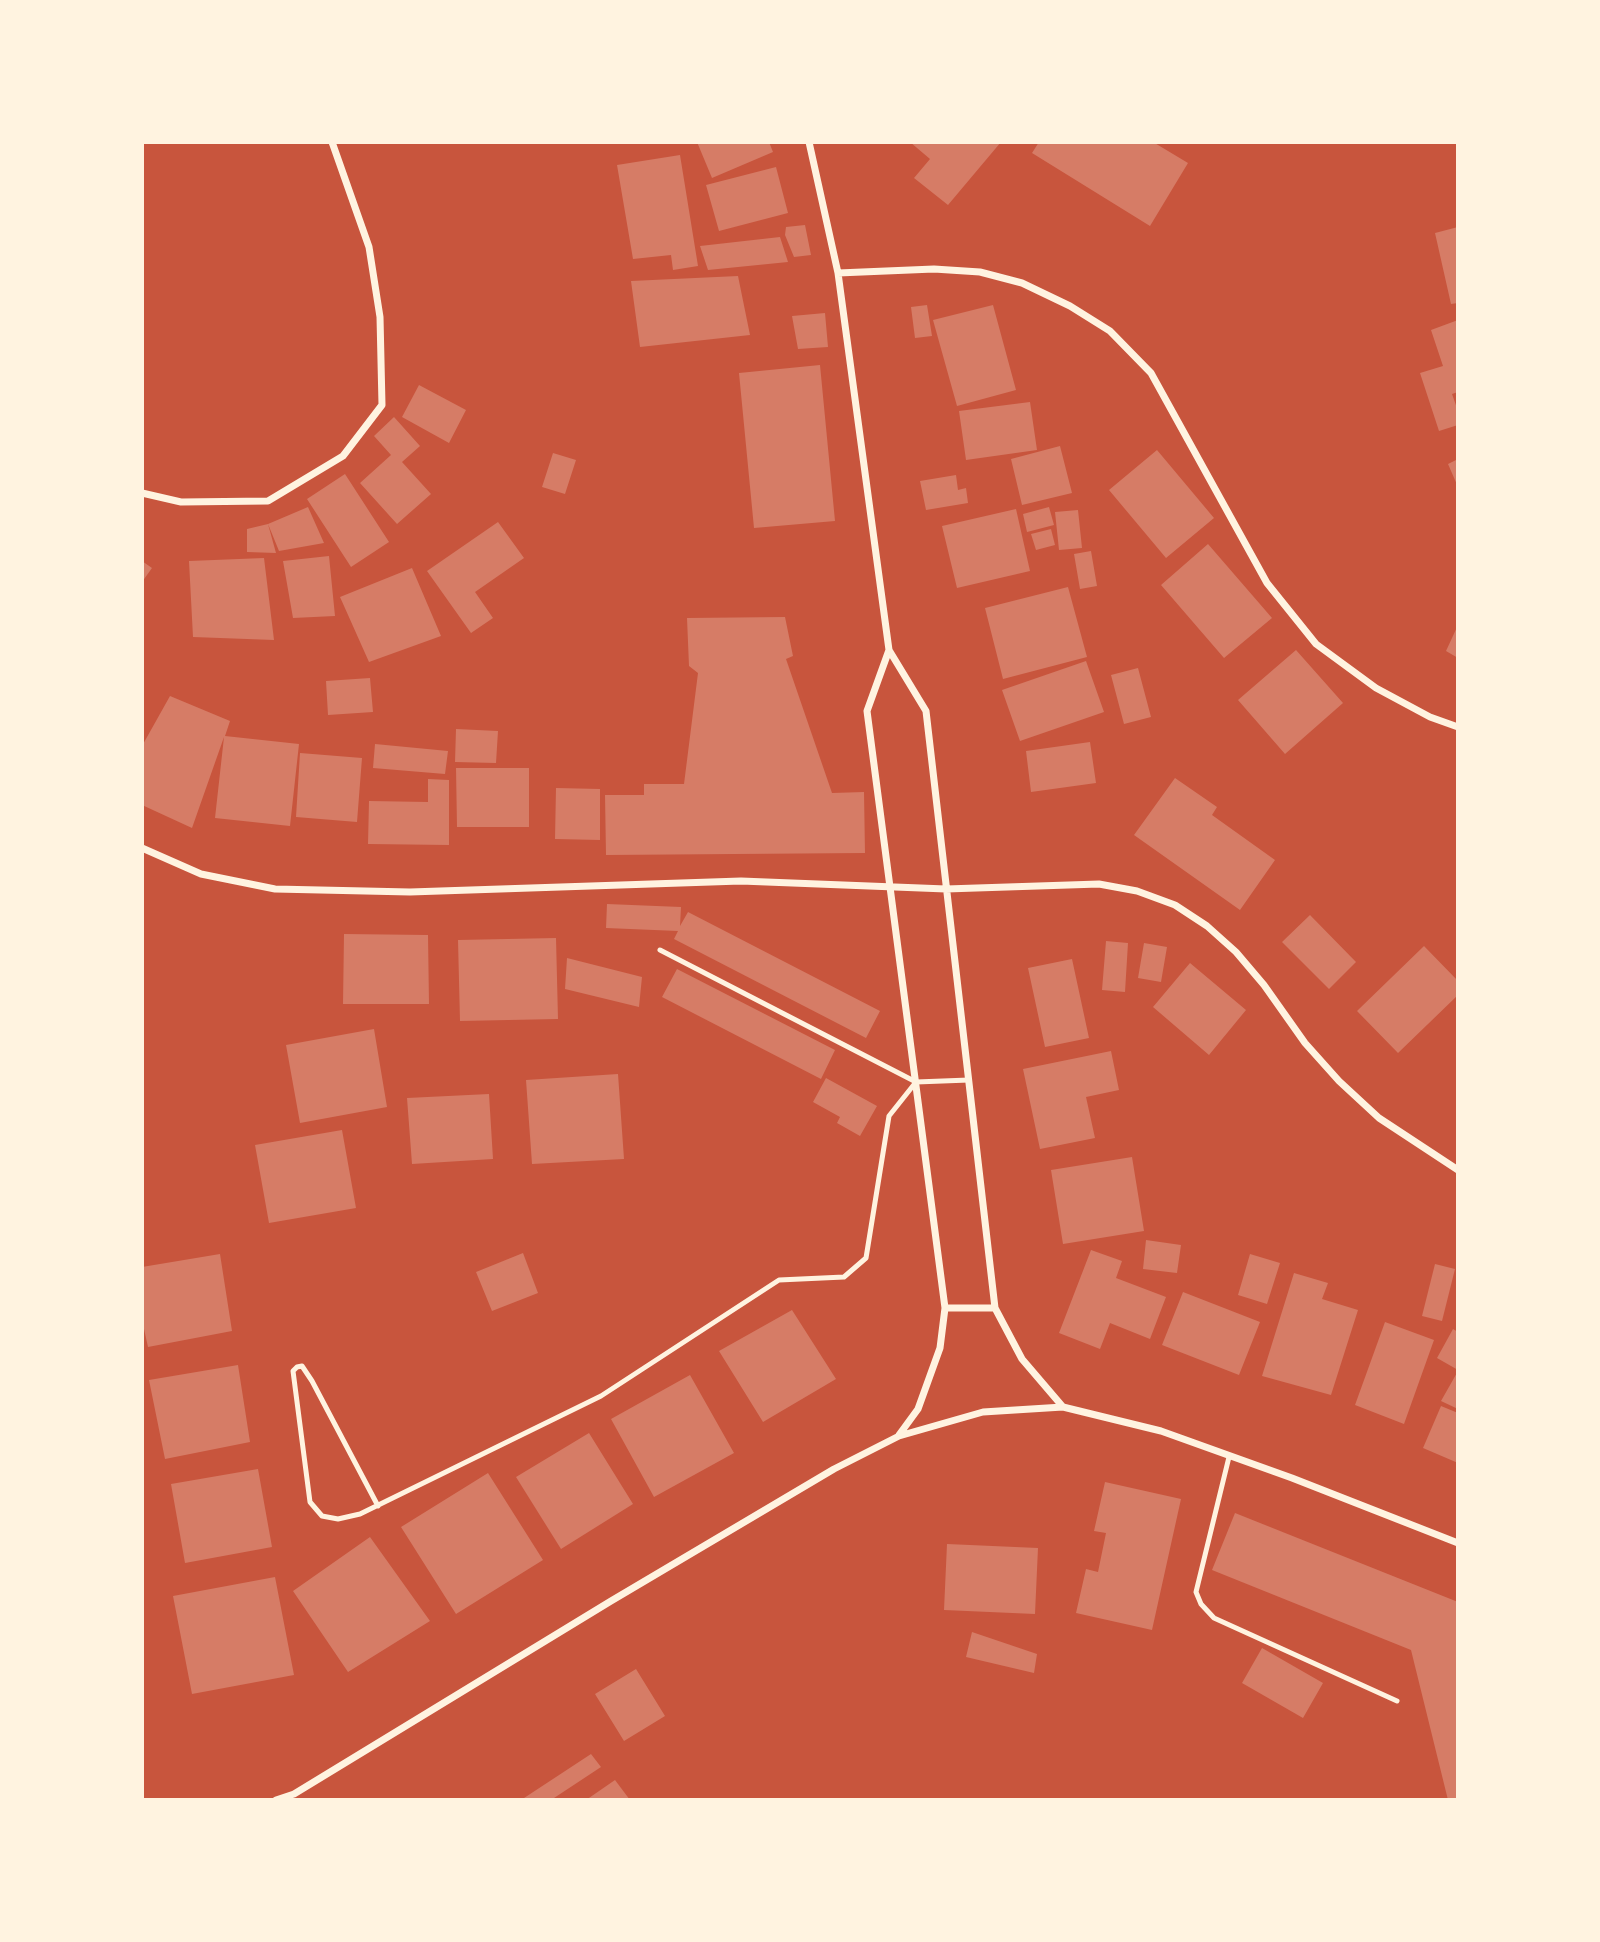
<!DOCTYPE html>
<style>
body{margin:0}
#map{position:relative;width:1600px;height:1942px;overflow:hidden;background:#c8553d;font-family:"Roboto Condensed",sans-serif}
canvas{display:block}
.frame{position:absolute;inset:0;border:144px solid #fff3e0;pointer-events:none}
</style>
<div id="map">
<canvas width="1600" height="1942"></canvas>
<div class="frame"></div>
</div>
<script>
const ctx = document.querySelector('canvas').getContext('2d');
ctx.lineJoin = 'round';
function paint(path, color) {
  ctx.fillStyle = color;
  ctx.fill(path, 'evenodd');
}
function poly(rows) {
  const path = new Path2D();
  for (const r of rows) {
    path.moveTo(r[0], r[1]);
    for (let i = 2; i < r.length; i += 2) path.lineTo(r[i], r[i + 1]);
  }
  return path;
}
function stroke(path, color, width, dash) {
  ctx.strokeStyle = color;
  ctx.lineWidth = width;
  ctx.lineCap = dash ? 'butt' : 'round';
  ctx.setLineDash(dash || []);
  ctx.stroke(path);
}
paint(poly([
 [697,142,769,142,773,152,712,178],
 [910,142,1001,142,948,205,914,178,930,159],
 [1039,142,1153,142,1188,163,1150,226,1032,153],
 [680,155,698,266,673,270,671,255,633,259,617,165],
 [776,167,788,213,719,231,706,185],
 [805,225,811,255,794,257,785,235,786,227],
 [1458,227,1458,303,1451,304,1435,233],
 [780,237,788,262,708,270,700,246],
 [738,276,750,335,640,347,631,281],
 [927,305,932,336,915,338,911,307],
 [993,305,1016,390,957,406,933,320],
 [825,313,828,347,798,349,792,316],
 [1458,320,1458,392,1452,394,1458,411,1458,425,1439,431,1420,373,1443,366,1431,330],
 [820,365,835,521,754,528,739,373],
 [419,385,466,410,449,443,402,417],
 [1030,402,1037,450,966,460,959,411],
 [394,417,420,446,402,462,431,494,397,524,360,483,391,455,374,436],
 [1060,446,1072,493,1022,505,1011,459],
 [1157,450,1214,518,1166,558,1109,490],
 [553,453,576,460,565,494,542,487],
 [1458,459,1458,487,1448,464],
 [345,474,389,542,351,567,307,499],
 [956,475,958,490,966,488,968,503,926,510,920,481],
 [308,507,324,543,279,551,268,524],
 [1049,507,1054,525,1027,532,1023,514],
 [1016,509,1030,571,957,588,942,526],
 [1078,510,1082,548,1059,550,1055,512],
 [498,522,524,558,475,592,493,618,471,633,427,571],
 [268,524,276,553,247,552,247,529],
 [1051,529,1055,545,1036,550,1031,534],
 [1208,544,1272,618,1224,658,1161,585],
 [1091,551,1097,586,1080,589,1074,554],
 [329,556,335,616,293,618,283,561],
 [264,558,274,640,193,637,189,561],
 [142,561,152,568,142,582],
 [412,568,441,636,369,662,340,597],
 [1068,587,1087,657,1003,679,985,608],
 [785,617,793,656,786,659,832,793,864,792,865,853,606,855,605,795,644,795,644,784,684,784,698,673,689,666,687,618],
 [1458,625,1458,658,1446,651],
 [1296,650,1343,703,1285,754,1238,700],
 [1086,661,1104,712,1020,741,1002,690],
 [1138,668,1151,717,1124,724,1111,675],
 [370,678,373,712,328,715,326,681],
 [170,696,230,721,225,736,299,744,290,826,215,818,224,737,192,828,142,805,142,746],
 [456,729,498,731,496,763,455,762],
 [1090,742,1096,783,1031,792,1026,751],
 [375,744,448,751,445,774,373,768],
 [300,753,362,758,357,822,296,817],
 [456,768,529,768,529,827,457,827],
 [1175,778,1217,807,1212,815,1275,860,1240,910,1134,835],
 [428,779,449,780,449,845,368,844,369,801,428,802],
 [556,788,600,789,600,840,555,839],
 [607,904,681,907,680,926,688,912,880,1011,866,1038,674,939,678,931,606,928],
 [1310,915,1356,962,1329,989,1282,942],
 [344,934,428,935,429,1004,343,1004],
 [556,938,558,1019,460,1021,458,940],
 [1106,941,1128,943,1125,992,1102,990],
 [1144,943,1167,947,1161,982,1138,978],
 [1424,946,1458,981,1458,995,1398,1053,1357,1011],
 [567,958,642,977,639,1007,565,989],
 [1072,959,1089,1038,1045,1047,1028,968],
 [1190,963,1246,1010,1209,1055,1153,1007],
 [677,969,835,1050,821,1079,662,997],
 [374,1029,387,1107,300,1123,286,1045],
 [1111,1051,1119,1090,1086,1097,1095,1138,1040,1149,1023,1069],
 [618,1074,624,1159,532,1164,526,1080],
 [826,1078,877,1106,860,1136,837,1123,840,1117,813,1102],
 [489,1094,493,1159,412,1164,407,1098],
 [342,1130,356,1208,269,1223,255,1145],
 [1132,1157,1144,1231,1063,1244,1051,1170],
 [1146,1240,1181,1245,1177,1273,1143,1269],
 [1091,1250,1122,1261,1116,1278,1166,1297,1150,1339,1110,1323,1100,1349,1059,1333],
 [523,1253,538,1293,492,1311,476,1272],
 [220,1254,232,1331,148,1347,142,1320,142,1267],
 [1250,1254,1280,1263,1267,1304,1238,1295],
 [1435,1264,1455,1269,1442,1321,1422,1316],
 [1294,1273,1328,1283,1322,1299,1358,1310,1331,1395,1262,1376],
 [1183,1292,1260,1322,1239,1375,1162,1345],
 [792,1310,836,1379,763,1422,719,1351],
 [1385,1322,1434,1340,1404,1424,1355,1405],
 [1453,1329,1458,1332,1458,1370,1437,1358],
 [238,1365,250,1442,165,1459,149,1380],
 [1458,1371,1458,1409,1441,1401],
 [690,1375,734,1453,654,1497,611,1419],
 [1441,1406,1458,1413,1458,1463,1423,1448],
 [589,1433,633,1504,561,1549,516,1477],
 [258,1469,272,1547,185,1563,171,1484],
 [488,1473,543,1560,456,1614,401,1527],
 [1105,1482,1181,1499,1152,1630,1076,1613,1086,1569,1098,1572,1106,1533,1094,1531],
 [1235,1513,1458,1602,1458,1800,1448,1800,1411,1650,1212,1570],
 [370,1537,430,1621,348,1672,293,1591],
 [947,1544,1038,1548,1035,1614,944,1610],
 [275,1577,294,1675,192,1694,173,1596],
 [972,1632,1037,1654,1034,1673,966,1657],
 [1262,1648,1323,1683,1303,1718,1242,1683],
 [636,1669,665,1716,624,1741,595,1694],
 [591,1754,601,1767,551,1800,521,1800],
 [615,1780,630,1800,586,1800]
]), '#d67c66');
stroke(poly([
 [660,950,916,1082,969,1080],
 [1229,1457,1196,1592,1201,1604,1214,1618,1397,1701],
 [378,1506,312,1381,302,1366,297,1367,293,1371,310,1502,322,1516,338,1519,360,1514,601,1396,779,1280,844,1277,866,1258,889,1116,916,1082]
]), '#fff3e0', 5);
stroke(poly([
 [809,142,838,273,889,650,926,711,995,1308,1022,1359,1063,1407],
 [838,273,934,269,980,272,1022,283,1070,306,1110,331,1151,373,1267,583,1316,644,1376,688,1430,717,1458,727],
 [142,493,181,502,268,501,343,456,382,405,380,317,369,247,332,142],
 [889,650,867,711,945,1308,940,1348,918,1409,899,1435],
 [142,848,201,874,275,889,410,892,741,881,946,889,1099,884,1137,891,1175,905,1207,926,1236,952,1264,985,1305,1043,1339,1081,1379,1118,1458,1170],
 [945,1308,995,1308],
 [276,1800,294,1794,611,1601,834,1469,899,1436,983,1412,1063,1407,1161,1431,1292,1478,1458,1543]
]), '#fff3e0', 7);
</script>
